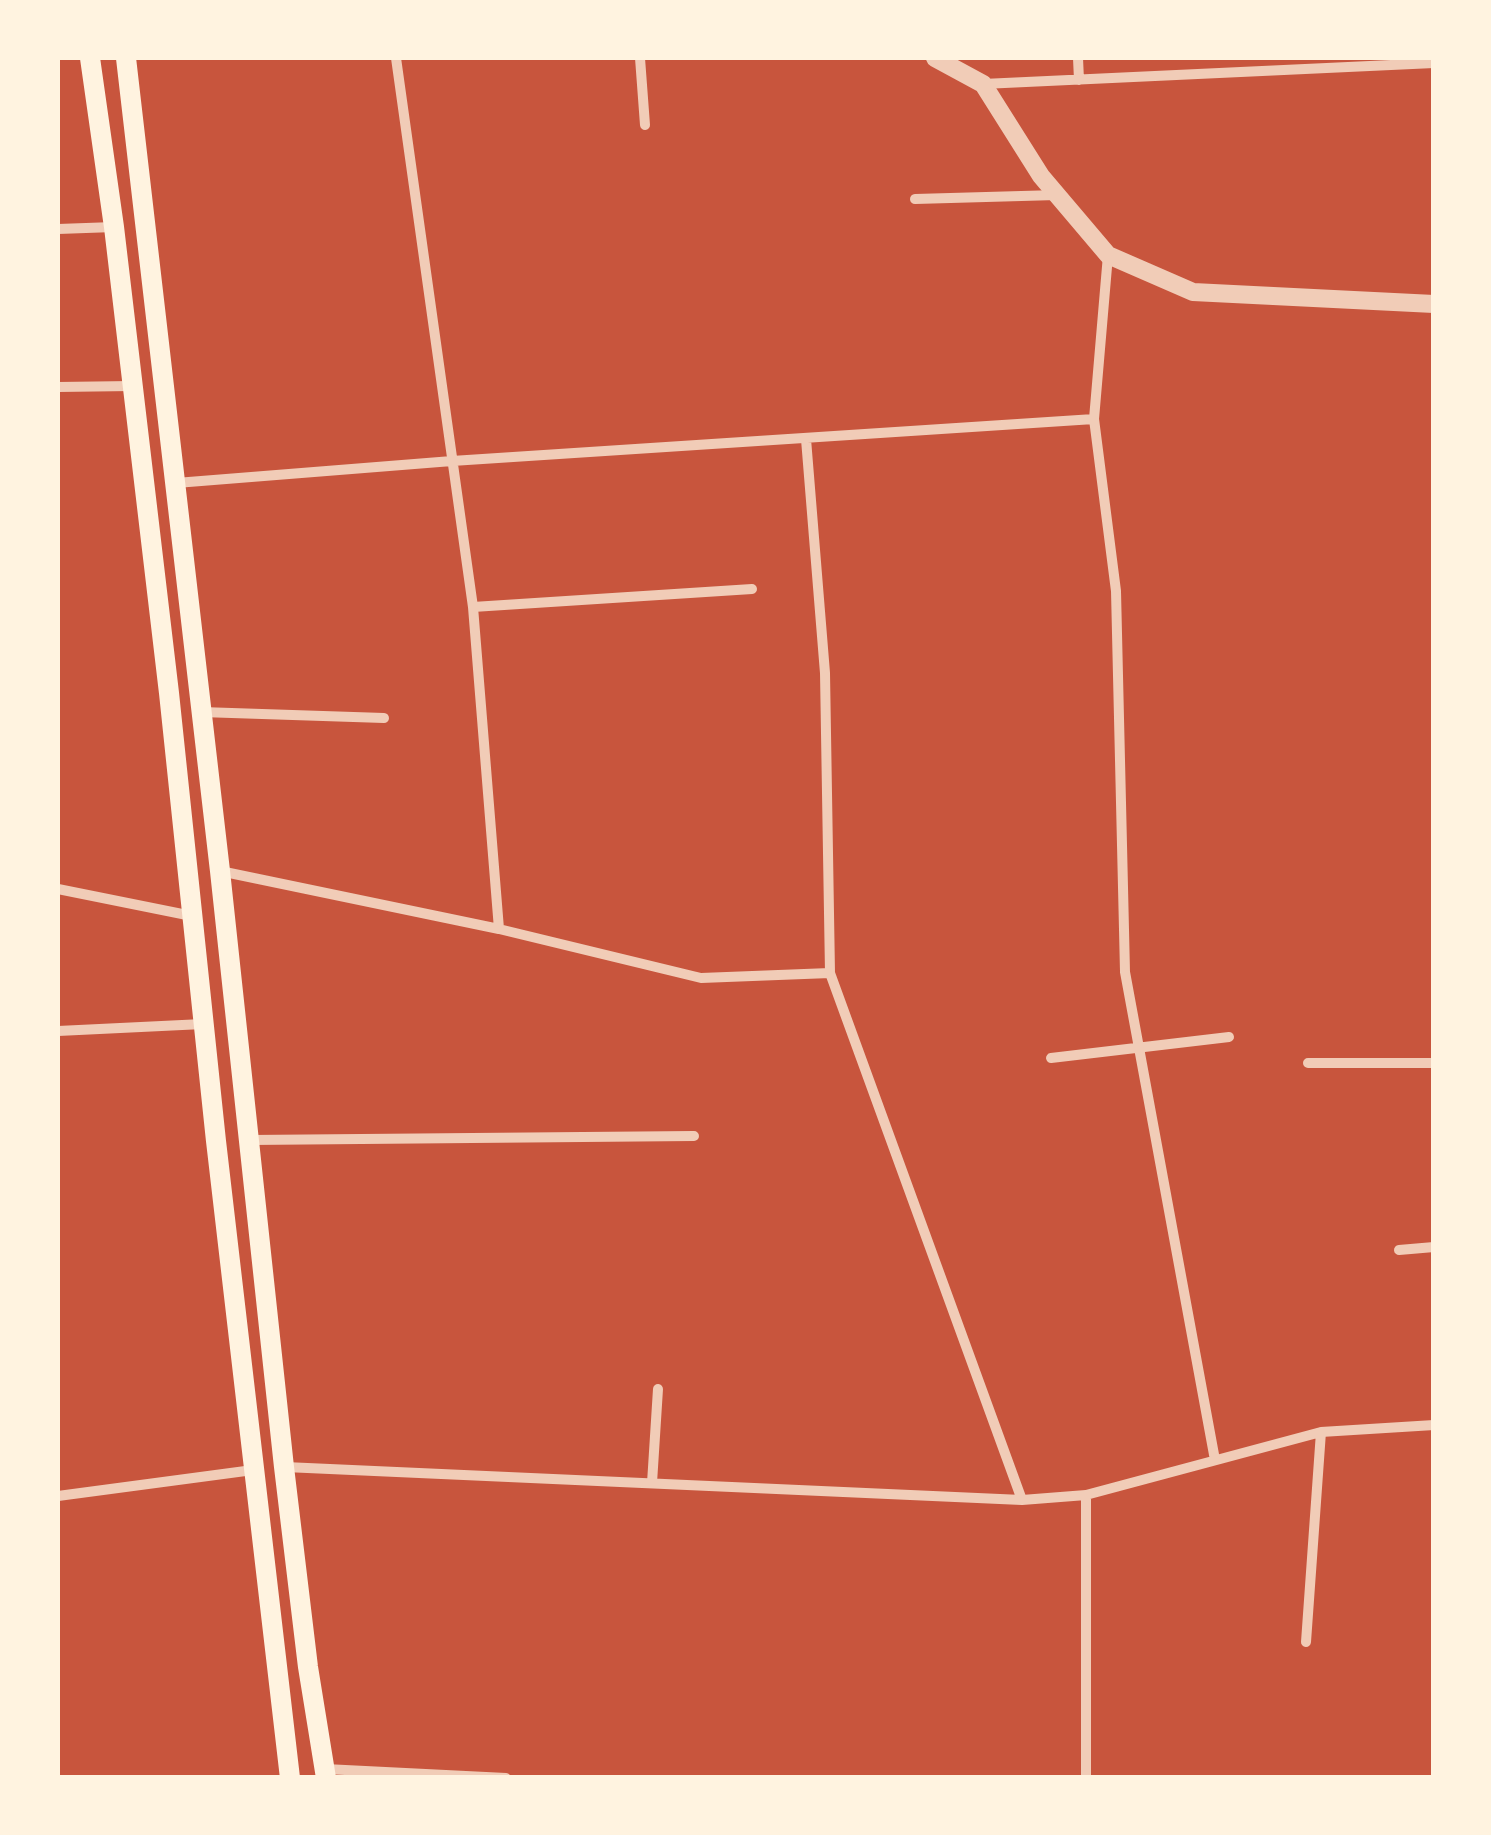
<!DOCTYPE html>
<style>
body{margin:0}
#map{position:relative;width:1491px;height:1835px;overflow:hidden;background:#c8553d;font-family:"DM Sans",sans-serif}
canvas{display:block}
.frame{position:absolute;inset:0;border:60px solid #fff3e0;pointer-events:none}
</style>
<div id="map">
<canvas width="1491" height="1835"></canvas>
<div class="frame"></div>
</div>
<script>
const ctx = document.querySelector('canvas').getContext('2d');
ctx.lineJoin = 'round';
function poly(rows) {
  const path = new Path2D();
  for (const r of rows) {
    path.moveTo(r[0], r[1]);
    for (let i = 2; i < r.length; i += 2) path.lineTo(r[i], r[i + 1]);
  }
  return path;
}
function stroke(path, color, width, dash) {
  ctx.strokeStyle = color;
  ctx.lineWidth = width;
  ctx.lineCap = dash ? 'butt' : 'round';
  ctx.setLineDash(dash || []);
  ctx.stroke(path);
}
stroke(poly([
 [396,58,473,607,499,929],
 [640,58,645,125],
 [1078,58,1079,80],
 [983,84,1434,63],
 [915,199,1057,195],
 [58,229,114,227],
 [1108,255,1094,419,1116,591,1125,972,1215,1460],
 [58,387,132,386],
 [806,439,825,673,830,973,1022,1500],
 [176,483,452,461,1094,419],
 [473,607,752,589],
 [201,712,384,718],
 [220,871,499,929,701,978,830,973],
 [58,889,192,916],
 [58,1031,203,1024],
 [1051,1058,1229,1037],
 [1308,1063,1434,1063],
 [250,1140,694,1136],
 [1399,1250,1434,1247],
 [285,1467,1022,1500,1086,1495,1321,1432,1434,1425],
 [652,1483,658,1389],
 [58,1496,253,1470],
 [1306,1642,1321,1432],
 [325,1769,506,1778],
 [1086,1778,1086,1495]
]), '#f1ccb7', 10);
stroke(poly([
 [935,58,983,84,1041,176,1108,255,1193,292,1434,304]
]), '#f1ccb7', 18);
stroke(poly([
 [90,58,114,227,169,693,216,1141,290,1778],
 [126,58,220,871,284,1467,308,1667,326,1778]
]), '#fff3e0', 20);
</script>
